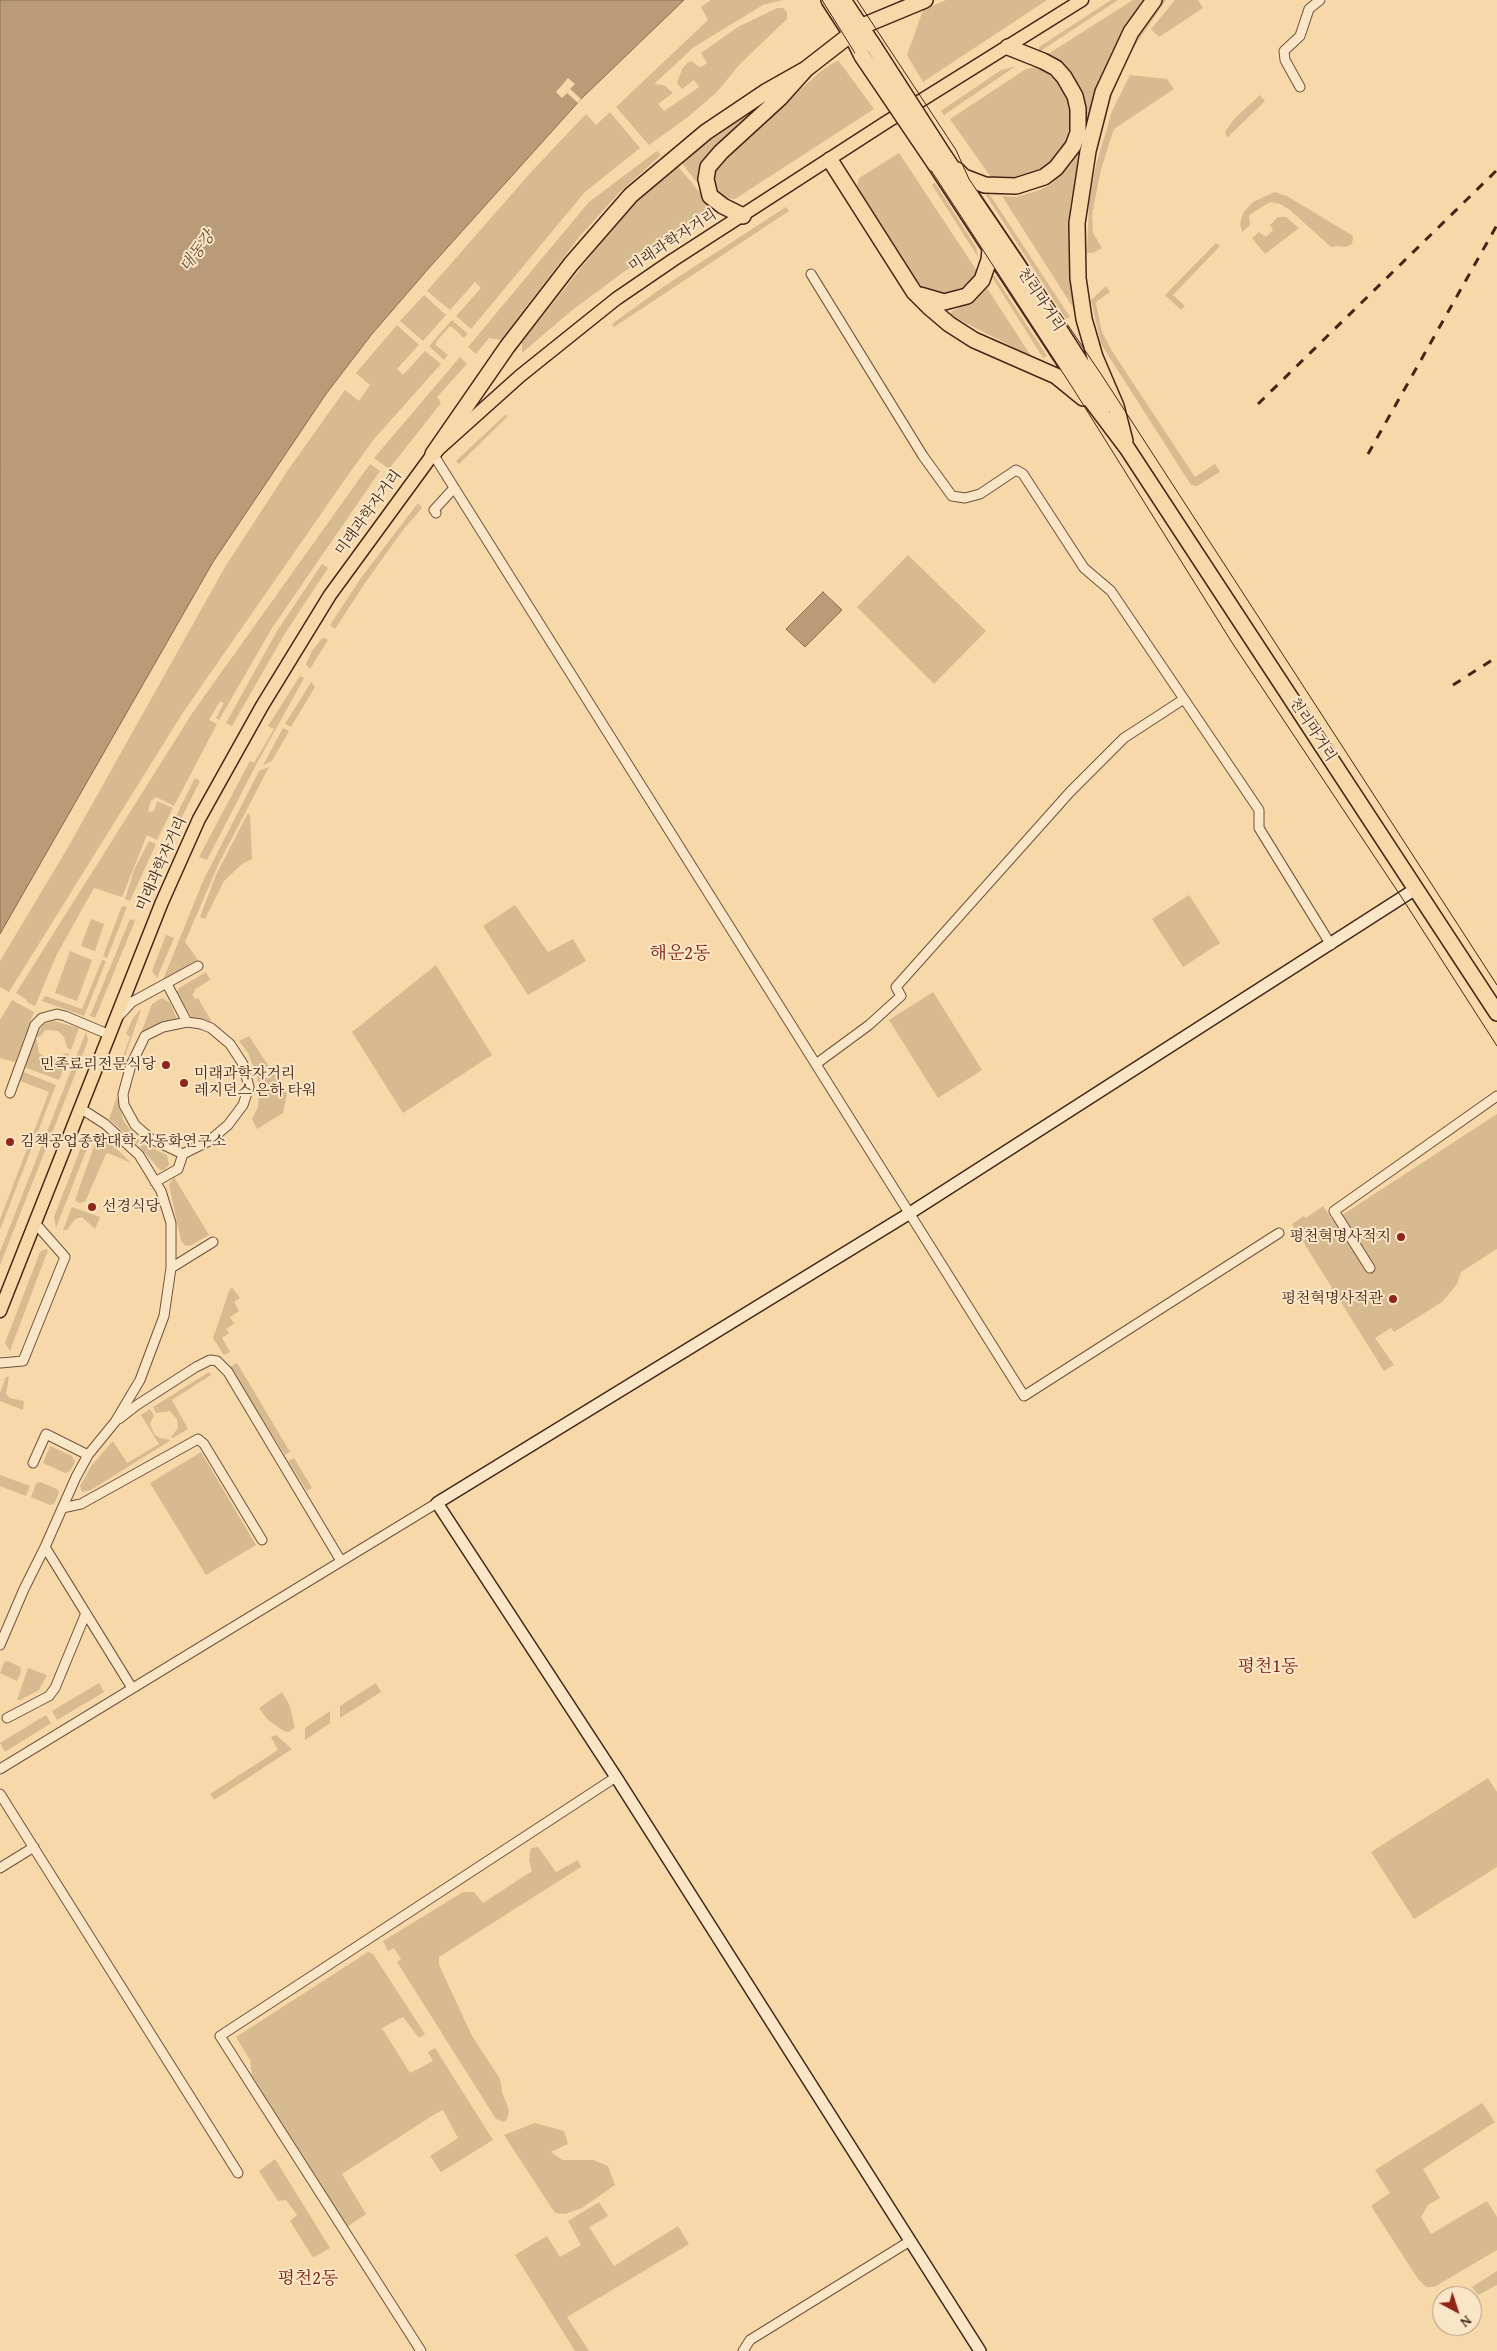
<!DOCTYPE html>
<meta charset="utf-8">
<style>
body{margin:0}
#map{position:relative;width:1497px;height:2351px;overflow:hidden;background:#f6d8a9;font-family:"Gentium Book Plus",serif}
canvas{display:block}
.north{position:absolute;left:1432px;top:2286px;width:50px;height:50px;box-sizing:border-box;background:#f9e6c7;border:1px solid #b19981;border-radius:50%;rotate:140deg;font-size:14px;font-weight:700;line-height:20px;text-align:center;color:#442619}
.north::after{content:'';display:block;margin:auto;width:18px;height:22px;background:#8f2418;clip-path:polygon(50% 0,100% 100%,50% 72%,0 100%)}
</style>
<div id="map">
<canvas width="1497" height="2351"></canvas>
<div class="north">N</div>
</div>
<script>
const ctx = document.querySelector('canvas').getContext('2d');
ctx.lineJoin = 'round';
function paint(path, color) {
  ctx.fillStyle = color;
  ctx.fill(path, 'evenodd');
}
function poly(rows) {
  const path = new Path2D();
  for (const r of rows) {
    path.moveTo(r[0], r[1]);
    for (let i = 2; i < r.length; i += 2) path.lineTo(r[i], r[i + 1]);
  }
  return path;
}
function stroke(path, color, width, dash) {
  ctx.strokeStyle = color;
  ctx.lineWidth = width;
  ctx.lineCap = dash ? 'butt' : 'round';
  ctx.setLineDash(dash || []);
  ctx.stroke(path);
}
function drawText(font, color, halo, rows, align = 'center') {
  ctx.font = font + ' "Gentium Book Plus","Noto Serif KR",serif';
  ctx.lineWidth = 4;
  ctx.setLineDash([]);
  ctx.textBaseline = 'middle';
  ctx.strokeStyle = halo;
  ctx.fillStyle = color;
  for (const [text, x, y, turn = 0] of rows) {
    ctx.save();
    ctx.translate(x, y);
    ctx.rotate((+turn || 0) * Math.PI / 180);
    ctx.textAlign = isNaN(turn) ? turn : align;
    if (halo) ctx.strokeText(text, 0, 0);
    ctx.fillText(text, 0, 0);
    ctx.restore();
  }
}
paint(poly([
 [711,0,804,0,783,0,763,5,694,47,654,84,664,85,673,93,658,104,664,111,699,87,694,80,682,89,677,83,682,69,688,62,692,61,699,67,703,66,707,63,701,53,738,27,777,8,783,8,787,12,787,19,740,64,717,92,688,117,649,145,616,107,708,20,701,7],
 [946,0,1047,0,923,82,907,55,923,10],
 [1111,0,1118,0,1039,52,1039,47],
 [1133,0,1145,0,1112,51,1097,92,1082,147,1070,207,1069,263,1074,309,1002,196,1016,197,1040,190,1051,184,1071,164,1080,146,1085,129,1086,111,1079,87,1066,68,1048,54],
 [1161,0,1166,0,1130,53,1101,120,1113,81,1127,51],
 [1175,0,1198,0,1203,8,1159,37,1151,29],
 [838,60,874,109,735,199,727,198,719,193,713,179,717,165,821,71],
 [1016,66,944,115,941,111,1001,70],
 [1037,67,1043,69,1058,83,1068,100,1071,110,1068,140,1052,165,1026,180,992,179,950,119,1026,69],
 [1130,75,1167,79,1174,89,1114,129,1101,169,1092,215,1093,233,1102,248,1093,253,1087,253,1089,203,1096,165,1112,111],
 [1260,95,1265,101,1227,138,1225,132,1234,119],
 [761,104,703,161,699,172,699,185,680,161],
 [610,112,640,148,585,192,471,329,456,316,481,288,475,282,450,310,427,291,532,171,586,114,596,125],
 [657,151,661,155,620,192,580,236,501,340,489,338,476,354,468,347,589,202],
 [899,153,977,271,972,282,964,290,944,296,922,289,860,194,857,186,859,178],
 [677,165,715,211,621,274,571,311,522,353,522,342,604,239,641,196],
 [935,183,976,247,978,257,932,185],
 [984,192,990,195,1070,317,1066,319],
 [1275,192,1287,196,1353,236,1352,244,1346,247,1338,246,1331,247,1290,210,1280,204,1270,202,1249,215,1250,225,1242,232,1240,224,1243,213,1253,202],
 [786,207,789,211,614,327,612,324,663,287],
 [1278,217,1286,217,1299,228,1265,254,1252,238,1259,232,1266,237,1273,230,1270,225],
 [1216,243,1220,246,1173,295,1185,306,1181,310,1165,295],
 [994,275,1047,356,1043,358,992,277],
 [1106,286,1110,292,1097,301,1096,304,1102,332,1112,351,1195,477,1215,464,1220,472,1197,486,1191,485,1101,344,1091,300],
 [987,288,1031,356,950,315,952,311,976,300],
 [424,295,446,315,423,341,400,321],
 [452,320,468,334,464,338,452,327,449,327,436,342,436,345,448,355,444,360,429,346],
 [397,325,419,345,397,369,403,375,425,351,441,364,374,439,346,478,182,714,9,992,0,987,0,961,67,849,225,567,288,470,345,390,359,401,370,385,356,373],
 [460,357,467,364,437,397,441,403,389,469,374,458],
 [505,415,508,416,459,464,456,461],
 [370,464,380,471,272,628,219,720,216,718,224,703,220,701,209,720,217,724,174,806,156,797,151,801,148,812,154,811,157,801,173,808,157,840,147,835,122,897,94,888,57,954,35,1006,27,1002,27,1000,16,993,193,712],
 [383,480,388,484,356,527,351,524],
 [418,503,422,508,403,530,365,583,335,629,330,625,361,578],
 [908,555,986,631,934,684,857,607],
 [322,564,328,568,284,635,232,726,226,723,277,631],
 [325,638,328,640,310,669,306,664,312,651,321,639],
 [300,676,304,678,256,765,207,860,199,857,250,761,254,763,274,729,268,726],
 [311,682,315,687,291,727,285,724],
 [283,728,289,731,272,761,263,765],
 [269,767,218,865,185,942,198,960,163,980,203,881,259,771],
 [195,778,200,781,169,843,164,840],
 [248,813,250,816,252,859,242,864,224,881,205,919,200,917,216,875],
 [149,841,156,844,130,901,125,899,134,870],
 [1189,895,1220,943,1183,967,1152,919],
 [515,905,548,952,573,939,586,961,528,995,483,926],
 [122,906,127,907,107,958,103,956],
 [91,919,104,924,95,951,81,946],
 [130,919,135,921,95,1018,90,1016],
 [166,935,174,938,157,978,152,971],
 [70,951,92,960,77,1001,55,993],
 [102,960,106,961,84,1016,42,1001,45,996,82,1009],
 [436,965,492,1055,403,1113,352,1032],
 [206,972,210,980,194,990,195,992,192,994,195,999,198,998,213,1024,193,1020,177,992,179,988],
 [933,992,982,1070,938,1098,889,1020],
 [162,998,170,1003,177,1019,161,1024,130,1061,152,1004],
 [12,1000,34,1012,15,1062,0,1058,0,1020],
 [140,1010,141,1010,124,1059,122,1059,130,1037,126,1034,133,1018],
 [54,1021,79,1028,71,1050,67,1048,64,1037,58,1031,46,1030,39,1037,36,1036,44,1024],
 [86,1032,88,1040,78,1067,0,1265,0,1252],
 [249,1036,287,1094,283,1113,257,1129,252,1119,258,1107,259,1091,257,1076,248,1053,239,1041],
 [35,1039,37,1040,39,1053,47,1059,58,1059,65,1053,69,1054,59,1080,24,1067],
 [126,1070,117,1097,123,1120,134,1135,143,1144,167,1155,169,1165,164,1170,160,1170,136,1143,109,1119],
 [21,1071,56,1085,0,1230,0,1219,49,1092,18,1080],
 [1497,1114,1497,1249,1461,1272,1457,1284,1442,1302,1394,1332,1391,1328,1375,1338,1394,1365,1384,1371,1292,1224,1304,1216,1306,1218,1323,1206,1333,1221],
 [89,1137,91,1138,56,1228,54,1217,82,1145],
 [97,1138,104,1140,116,1148,131,1163,108,1153,106,1154,85,1202,79,1203,75,1200],
 [174,1177,209,1235,190,1246,184,1245,181,1240,169,1185],
 [72,1207,100,1217,95,1229,82,1217,75,1219,67,1230,63,1230],
 [45,1249,48,1250,10,1351,5,1343,40,1252],
 [232,1287,240,1298,234,1302,239,1311,230,1317,234,1324,226,1329,229,1333,222,1338,230,1352,224,1355,213,1338,229,1291],
 [237,1363,290,1452,285,1455,230,1367],
 [209,1372,211,1375,172,1400,188,1429,173,1438,171,1437,178,1428,177,1419,170,1411,156,1413,153,1407],
 [6,1377,9,1377,6,1394,10,1398,24,1401,23,1410,0,1401,0,1393],
 [150,1409,154,1415,150,1424,154,1434,160,1438,171,1440,91,1490,82,1492,80,1486,92,1465,113,1441,127,1463,159,1444,141,1415],
 [50,1446,72,1456,75,1462,70,1471,65,1473,43,1463],
 [201,1452,256,1545,206,1575,150,1483],
 [294,1458,312,1488,307,1491,288,1461],
 [0,1475,30,1486,26,1496,0,1486],
 [40,1482,57,1489,59,1492,54,1504,50,1505,31,1497,36,1484],
 [8,1661,20,1667,21,1672,17,1681,0,1673,4,1662],
 [28,1668,47,1675,39,1690,20,1700,17,1700],
 [99,1683,104,1692,57,1720,52,1711],
 [376,1683,381,1692,340,1718,340,1706],
 [282,1692,290,1706,294,1724,294,1728,289,1732,284,1731,268,1720,259,1708],
 [330,1711,330,1723,305,1740,305,1728],
 [46,1715,51,1723,5,1752,0,1743],
 [276,1735,292,1749,214,1800,210,1794,278,1750,271,1737],
 [1488,1778,1497,1792,1497,1867,1414,1919,1371,1852],
 [538,1847,556,1872,578,1860,581,1867,439,1957,439,1965,472,2036,500,2079,502,2092,509,2110,507,2119,504,2122,496,2119,397,1962,401,1959,394,1948,388,1951,383,1941,463,1892,474,1892,483,1903,532,1871,529,1860,531,1848],
 [368,1952,373,1954,425,2034,419,2038,403,2017,382,2028,410,2073,433,2061,428,2052,435,2048,493,2140,441,2172,430,2156,458,2138,443,2110,435,2114,342,2174,366,2214,347,2227,252,2076,250,2060,236,2037],
 [1482,2103,1495,2122,1423,2169,1440,2198,1428,2205,1421,2217,1431,2234,1487,2201,1497,2217,1497,2250,1434,2287,1426,2287,1418,2279,1371,2206,1390,2193,1375,2170],
 [535,2123,564,2131,568,2144,551,2152,562,2160,593,2160,608,2166,615,2185,582,2208,565,2214,555,2213,504,2135],
 [275,2159,330,2248,314,2257,312,2256,290,2221,297,2215,286,2200,278,2201,259,2171],
 [599,2202,608,2216,589,2227,614,2266,678,2226,689,2244,567,2317,589,2351,575,2351,515,2255,547,2236,560,2257,581,2245,568,2221],
 [1497,2271,1497,2285,1478,2295,1472,2287]
]), '#d8ba91');
const water = poly([
 [0,0,684,0,581,99,429,268,372,334,326,394,213,562,0,934,0,0],
 [823,592,842,610,805,647,786,629,823,592]
]);
paint(water, '#b99b78');
stroke(water, '#8a6c52', 1);
paint(poly([
 [568,78,575,84,570,89,581,99,578,103,567,93,562,98,556,92]
]), '#f6d8a9');
const street = poly([
 [1300,87,1285,60,1284,51,1300,36,1309,9,1320,0],
 [811,274,923,456,952,496,965,498,980,494,1016,470,1023,474,1084,568,1111,591,1259,810,1259,828,1331,945],
 [433,454,1024,1396,1279,1233],
 [436,513,434,510,454,488],
 [119,1016,132,1002,198,966],
 [816,1064,869,1025,901,996,896,987,1070,792,1124,738,1184,699],
 [10,1093,35,1025,42,1018,57,1014,65,1016,110,1035],
 [80,1108,105,1124,139,1155,161,1191,171,1223,171,1268,164,1316,140,1380,115,1422,88,1455,76,1477,45,1547,132,1688],
 [183,1154,151,1139,135,1125,124,1105,123,1094,131,1065,145,1036,163,1027,187,1022],
 [155,1182,178,1169,183,1154,209,1141,228,1125,243,1105,249,1087,243,1064,230,1044,211,1028,201,1024,187,1022,167,984],
 [171,1268,213,1242],
 [1370,1268,1334,1211,1497,1096],
 [0,1363,23,1361,65,1257,35,1223],
 [119,1419,137,1405,196,1367,210,1360,217,1361,228,1372,341,1561],
 [33,1463,46,1434,88,1455],
 [62,1508,81,1504,198,1439,204,1444,262,1540],
 [0,1645,24,1589,45,1547],
 [7,1718,49,1696,55,1688,86,1613],
 [0,1769,437,1503],
 [0,1794,238,2173],
 [0,1868,34,1847],
 [421,2351,220,2036,616,1777],
 [743,2351,750,2340,910,2241]
]);
const secondary = poly([
 [980,2351,616,1777,437,1503,910,1213,1417,888]
]);
const primary = poly([
 [0,1311,162,902,199,819,262,706,330,595,433,454,520,376,616,299,673,260,885,123,1082,0]
]);
const highway = poly([
 [829,0,851,34,862,56],
 [843,0,875,48],
 [945,157,1018,265,1095,385,1105,406],
 [830,160,914,292,929,307,949,324,974,340,1056,376,1083,398],
 [935,164,1081,387,1127,448,1497,1013],
 [957,170,964,177,985,185,1016,186,1044,177,1056,168,1073,146,1078,133,1078,109,1075,96,1064,77,1056,68,1043,61,1008,47],
 [743,216,723,206,710,196,706,179,708,167,721,152,780,98,806,69,860,27,925,0],
 [920,295,944,302,967,296,982,280,989,260,990,249],
 [1125,441,1116,406,1095,357,1084,319,1078,278,1077,223,1088,151,1103,92,1131,32,1154,0],
 [433,454,507,347,571,264,631,195,706,132,767,91,806,69]
]);
stroke(street, '#70523d', 11);
stroke(secondary, '#442619', 14);
stroke(primary, '#442619', 15);
stroke(highway, '#442619', 18);
stroke(street, '#f9e6c7', 9);
stroke(secondary, '#f9e6c7', 11);
stroke(primary, '#f6d8a9', 12);
stroke(highway, '#f6d8a9', 15);
stroke(poly([
 [822,0,858,58,1074,390,1231,641,1402,898,1497,1046],
 [857,0,956,150,969,179,1103,377,1497,985]
]), '#442619', 1);
stroke(poly([
 [1258,404,1497,170],
 [1368,454,1497,225],
 [1453,685,1497,657]
]), '#442619', 3, [9, 9]);
const highwayBridge = poly([
 [875,48,945,157],
 [862,56,935,164]
]);
stroke(highwayBridge, '#442619', 18, []);
stroke(highwayBridge, '#f6d8a9', 15);
for (const [x, y, r, color] of [
 [166,1065,5,"#8f2418"],
 [184,1083,5,"#8f2418"],
 [10,1142,5,"#8f2418"],
 [92,1207,5,"#8f2418"],
 [1401,1237,5,"#8f2418"],
 [1393,1299,5,"#8f2418"]
]) {
  const dot = new Path2D();
  dot.arc(x, y, r, 0, 2 * Math.PI);
  ctx.fillStyle = color;
  ctx.fill(dot);
  stroke(dot, '#f9e6c7', 2);
}
drawText('15px', '#442619', '#f9e6c7', [
 ["미래과학자거리",673,241,-33],
 ["천리마거리",1040,300,57],
 ["미래과학자거리",369,513,-54],
 ["천리마거리",1312,730,57],
 ["미래과학자거리",162,864,-66]
]);
drawText('15px', '#442619', '#f9e6c7', [
 ["민족료리전문식당",156,1065],
 ["미래과학자거리",194,1074,"left"],
 ["레지던스 은하 타워",194,1091,"left"],
 ["김책공업종합대학 자동화연구소",20,1142,"left"],
 ["선경식당",102,1207,"left"],
 ["평천혁명사적지",1391,1237],
 ["평천혁명사적관",1383,1299]
], 'right');
drawText('italic 16px', '#674936', '#f9e6c7', [
 ["대동강",198,252,-54]
]);
drawText('18px', '#7a1f14', '#f9e6c7', [
 ["해운2동",680,954],
 ["평천1동",1268,1667],
 ["평천2동",308,2279]
]);
</script>
